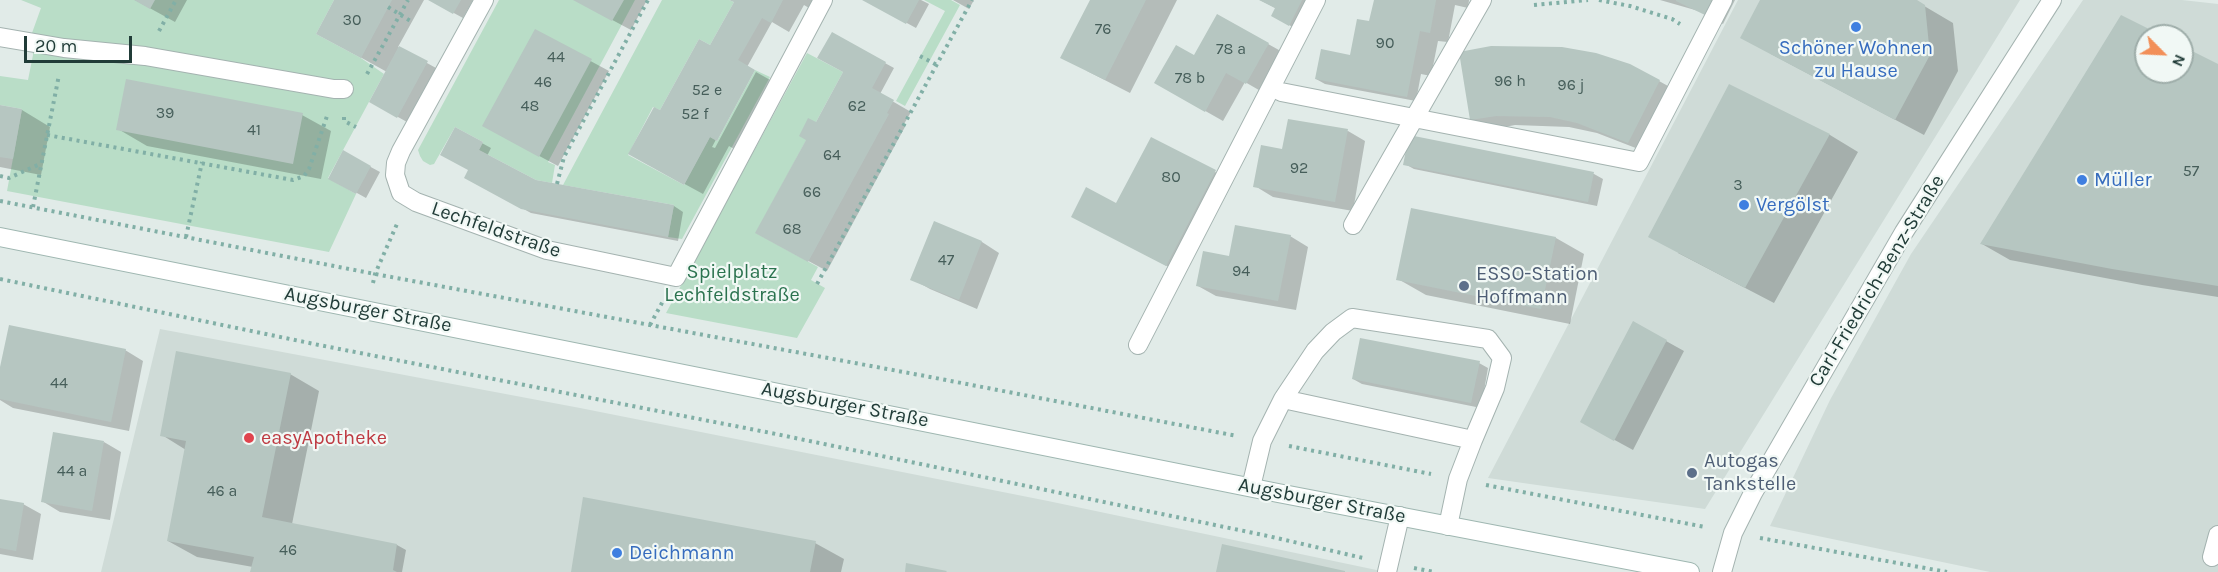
<!DOCTYPE html>
<meta charset="utf-8">
<style>
body{margin:0}
#map{position:relative;width:2218px;height:572px;overflow:hidden;background:#e1ebe8;font-family:Karla,sans-serif}
canvas{display:block}
.north{position:absolute;left:2134px;top:24px;width:60px;height:60px;box-sizing:border-box;background:#f1f8f5;border:2px solid #9eada9;border-radius:50%;rotate:114deg;font-size:16px;font-weight:700;line-height:24px;text-align:center;color:#213c38}
.north::after{content:'';display:block;margin:auto;width:21px;height:27px;background:#f28f58;clip-path:polygon(50% 0,100% 100%,50% 72%,0 100%)}
.scale{position:absolute;left:24px;top:36px;width:108px;height:27px;box-sizing:border-box;border:3px solid #213c38;border-top:0;padding-left:8px;font-size:18px;line-height:21px;white-space:nowrap;color:#213c38;-webkit-text-stroke:4px #f1f8f5;paint-order:stroke}
</style>
<div id="map">
<canvas width="2218" height="572"></canvas>
<div class="north">N</div>
<div class="scale">20 m</div>
</div>
<script>
const ctx = document.querySelector('canvas').getContext('2d');
ctx.lineJoin = 'round';
function paint(path, color) {
  ctx.fillStyle = color;
  ctx.fill(path, 'evenodd');
}
function poly(rows) {
  const path = new Path2D();
  for (const r of rows) {
    path.moveTo(r[0], r[1]);
    for (let i = 2; i < r.length; i += 2) path.lineTo(r[i], r[i + 1]);
  }
  return path;
}
function stroke(path, color, width, dash) {
  ctx.strokeStyle = color;
  ctx.lineWidth = width;
  ctx.lineCap = dash ? 'butt' : 'round';
  ctx.setLineDash(dash || []);
  ctx.stroke(path);
}
function drawText(font, color, halo, rows, align = 'center') {
  ctx.font = font + ' Karla,sans-serif';
  ctx.lineWidth = 4.5;
  ctx.setLineDash([]);
  ctx.textBaseline = 'middle';
  ctx.strokeStyle = halo;
  ctx.fillStyle = color;
  for (const [text, x, y, turn = 0] of rows) {
    ctx.save();
    ctx.translate(x, y);
    ctx.rotate((+turn || 0) * Math.PI / 180);
    ctx.textAlign = isNaN(turn) ? turn : align;
    if (halo) ctx.strokeText(text, 0, 0);
    ctx.fillText(text, 0, 0);
    ctx.restore();
  }
}
paint(poly([
 [1738,0,2020,0,1705,509,1488,478],
 [2083,0,2182,0,2218,4,2218,572,1990,572,1770,526,1830,400,1911,254],
 [2146,36,2182,36,2182,72,2146,72],
 [160,329,580,408,1048,501,1386,572,101,572]
]), '#cfdbd7');
paint(poly([
 [21,0,334,0,316,34,361,58,384,74,328,178,356,194,329,252,7,191,22,109,0,105,0,76,28,80,33,55,32,33,41,8],
 [499,0,635,0,548,162,555,165,552,183,536,180,479,150,483,142,455,127,434,164,430,165,423,161,420,156,418,150],
 [662,0,729,0,734,2,710,45,699,39,660,110,653,107,628,155,684,185,710,137,717,141,755,70,770,77,682,239,668,237,674,205,563,185],
 [924,0,951,0,960,5,905,106,896,101,945,11],
 [807,53,843,72,756,233,818,267,811,280,825,288,797,338,666,313]
]), '#b9ddc7');
paint(poly([
 [135,0,187,0,175,22],
 [336,0,424,0,398,47,436,68,407,122,371,102,387,72,342,47],
 [430,0,473,0,463,18],
 [575,0,647,0,631,30],
 [731,0,814,0,809,8,804,5,789,32,772,22,747,67,753,70,712,147,715,148,756,72,772,81,736,150,729,146,703,194,648,164,661,112,711,47,735,2],
 [865,0,921,0,929,4,916,28],
 [953,0,974,0,969,9],
 [1092,0,1177,0,1130,93,1087,71],
 [1260,0,1325,0,1307,35,1273,16,1277,9],
 [1375,0,1469,0,1468,8,1455,5,1448,42,1438,41,1431,76,1421,74,1416,101,1325,84,1316,79,1352,57,1371,23],
 [1660,0,1735,0,1723,24,1702,12],
 [1762,0,1914,0,1953,23,1958,71,1924,135,1771,54],
 [1218,16,1286,54,1264,93,1245,82,1223,121,1156,83,1195,57],
 [2122,17,2160,36,2146,36,2146,72,2182,72,2182,47,2218,66,2218,297,2142,285,2010,260,1982,244],
 [535,31,609,71,558,166,502,136],
 [832,34,894,68,880,94,911,112,904,124,906,125,827,271,775,243,816,124,845,72],
 [1659,81,1677,91,1646,152,1597,133,1569,127,1515,125,1489,130,1471,119],
 [1729,86,1830,135,1858,152,1774,303,1678,253],
 [0,106,22,110,50,127,41,175,0,167],
 [302,115,331,131,321,179,147,146,118,129],
 [456,129,491,148,487,156,536,182,674,206,683,212,678,241,531,213,466,178,470,170],
 [1348,131,1365,141,1353,211,1273,197,1255,186,1284,150],
 [343,152,380,172,366,198,330,178],
 [1405,164,1594,174,1603,179,1597,206,1414,169],
 [1215,172,1233,182,1184,275,1091,226,1117,205],
 [935,223,982,242,999,253,977,309,930,289,912,279],
 [1290,236,1308,247,1296,310,1216,296,1198,286,1230,257],
 [1556,238,1584,254,1570,324,1426,295,1398,279],
 [1666,341,1684,351,1633,450,1600,432],
 [125,350,143,361,129,431,13,408,0,400,0,375],
 [1479,363,1488,368,1481,408,1362,384,1353,379],
 [290,374,319,391,292,524,397,545,406,550,402,572,251,572,253,567,197,557,168,541,186,450,162,435],
 [104,442,121,452,110,520,60,512,42,501],
 [0,500,23,504,41,514,33,560,0,554],
 [815,543,844,559,841,572,573,572]
]), '#0003');
paint(poly([
 [134,0,155,0,150,9],
 [334,0,392,0,361,58,316,34],
 [428,0,461,0,453,14],
 [573,0,624,0,612,21],
 [729,0,783,0,771,23,762,18,738,60,755,70,717,141,710,137,684,185,628,154,654,107,660,110,699,39,710,45,734,2],
 [862,0,919,0,906,24],
 [1090,0,1146,0,1105,80,1060,58],
 [1259,0,1302,0,1289,26,1271,16,1275,8],
 [1374,0,1436,0,1430,33,1420,31,1407,97,1315,79,1321,49,1350,55,1357,19,1369,21],
 [1712,0,1705,15,1676,1,1676,0],
 [1760,0,1917,0,1925,5,1930,55,1895,120,1740,38],
 [1217,14,1269,43,1246,84,1226,73,1205,112,1154,83,1176,45,1194,55],
 [2121,15,2163,36,2146,36,2146,72,2182,72,2182,46,2218,64,2218,286,2112,269,1980,244],
 [535,29,592,59,539,157,482,126],
 [832,32,886,62,872,88,894,100,887,113,889,114,808,262,755,233,806,140,799,136,808,118,816,122,843,72,817,58],
 [399,46,428,61,397,118,369,102],
 [1491,46,1562,47,1596,53,1630,64,1660,80,1628,143,1577,123,1550,117,1496,116,1470,120,1459,52],
 [126,79,303,113,293,164,116,130],
 [1729,84,1830,134,1745,288,1648,237],
 [0,105,22,109,13,159,0,157],
 [1288,119,1348,129,1335,202,1253,187,1261,145,1282,149],
 [455,127,483,142,479,150,536,180,674,205,668,237,521,209,464,178,468,170,440,155],
 [1409,135,1594,172,1588,202,1403,165],
 [1151,137,1216,170,1166,266,1071,217,1086,187,1116,203],
 [343,150,371,166,356,194,328,179],
 [1411,208,1556,237,1541,309,1396,280],
 [934,221,982,241,959,300,910,280],
 [1235,225,1291,235,1278,301,1196,286,1203,251,1229,256],
 [1633,321,1667,340,1614,441,1580,422],
 [9,325,126,349,111,422,0,399,0,367],
 [1360,338,1480,361,1471,403,1352,379],
 [176,351,291,373,262,517,397,544,393,570,397,572,250,572,254,557,167,541,186,441,160,436],
 [53,432,104,441,92,511,41,502],
 [583,497,816,541,810,572,571,572],
 [0,499,24,503,16,551,0,548],
 [1222,544,1345,571,1345,572,1216,572],
 [906,563,947,571,946,572,905,572]
]), '#b6c6c1');
const service = poly([
 [0,37,64,48,145,56,334,89,344,89],
 [1281,92,1639,162,1723,0],
 [1353,225,1482,0],
 [1138,345,1316,0],
 [1283,399,1315,351,1333,332,1352,318,1488,339,1502,358,1495,388,1473,440],
 [1251,487,1262,441,1283,399,1473,440,1458,479,1448,526],
 [2212,557,2218,535],
 [1387,572,1400,516]
]);
const minor = poly([
 [484,0,401,151,396,163,395,175,401,193,416,202,547,250,676,277,823,0],
 [1722,572,1733,533,1753,493,1904,232,2052,0]
]);
const secondary = poly([
 [0,237,1278,493,1690,572]
]);
stroke(service, '#a4b3b0', 20);
stroke(minor, '#a4b3b0', 20);
stroke(secondary, '#9fb7b1', 20);
stroke(poly([
 [1599,0,1630,6,1672,19,1680,24],
 [1534,5,1588,0],
 [388,7,412,22],
 [159,31,176,0],
 [920,56,937,65],
 [367,74,408,0],
 [344,117,344,121,356,127],
 [47,135,293,180,304,176,309,169,327,116],
 [0,176,9,178,40,164],
 [557,184,564,157,648,0],
 [0,201,375,274,925,376,1237,436],
 [33,207,59,75],
 [186,237,202,162],
 [0,279,319,345,771,433,1268,536,1363,558],
 [373,283,375,274,397,224],
 [817,284,972,0],
 [650,325,663,301],
 [1289,446,1431,474],
 [1486,485,1705,527],
 [1760,538,1947,572],
 [1414,568,1434,572]
]), '#81afa6', 4, [3, 4.5]);
stroke(service, '#fff', 18);
stroke(minor, '#fff', 18);
stroke(secondary, '#fff', 18);
for (const [x, y, r, color] of [
 [1856,27,6,"#3f7fe0"],
 [2082,180,6,"#3f7fe0"],
 [1744,205,6,"#3f7fe0"],
 [1464,286,6,"#5c6f8a"],
 [249,438,6,"#e0444e"],
 [1692,473,6,"#5c6f8a"],
 [617,553,6,"#3f7fe0"]
]) {
  const dot = new Path2D();
  dot.arc(x, y, r, 0, 2 * Math.PI);
  ctx.fillStyle = color;
  ctx.fill(dot);
  stroke(dot, '#f1f8f5', 2);
}
drawText('16px', '#465e5a', null, [
 ["30",352,20],
 ["76",1103,29],
 ["90",1385,43],
 ["78 a",1231,49],
 ["44",556,57],
 ["78 b",1190,78],
 ["96 h",1510,81],
 ["46",543,82],
 ["96 j",1571,85],
 ["52 e",707,90],
 ["48",530,106],
 ["62",857,106],
 ["39",165,113],
 ["52 f",695,114],
 ["41",254,130],
 ["64",832,155],
 ["92",1299,168],
 ["57",2191,171],
 ["80",1171,177],
 ["3",1738,185],
 ["66",812,192],
 ["68",792,229],
 ["47",946,260],
 ["94",1241,271],
 ["44",59,383],
 ["44 a",72,471],
 ["46 a",222,491],
 ["46",288,550]
]);
drawText('20px', '#366cbe', '#f1f8f5', [
 ["Schöner Wohnen",1856,48,"center"],
 ["zu Hause",1856,71,"center"],
 ["Müller",2094,180],
 ["Vergölst",1756,205],
 ["Deichmann",629,553]
], 'left');
drawText('20px', '#213c38', '#f1f8f5', [
 ["Lechfeldstraße",496,230,19],
 ["Carl-Friedrich-Benz-Straße",1877,281,-59],
 ["Augsburger Straße",368,310,11],
 ["Augsburger Straße",845,405,11],
 ["Augsburger Straße",1322,501,11]
]);
drawText('20px', '#2b734f', '#f1f8f5', [
 ["Spielplatz",732,272],
 ["Lechfeldstraße",732,295]
]);
drawText('20px', '#4e5e75', '#f1f8f5', [
 ["ESSO-Station",1476,274],
 ["Hoffmann",1476,297],
 ["Autogas",1704,461],
 ["Tankstelle",1704,484]
], 'left');
drawText('20px', '#be3a42', '#f1f8f5', [
 ["easyApotheke",261,438]
], 'left');
</script>
